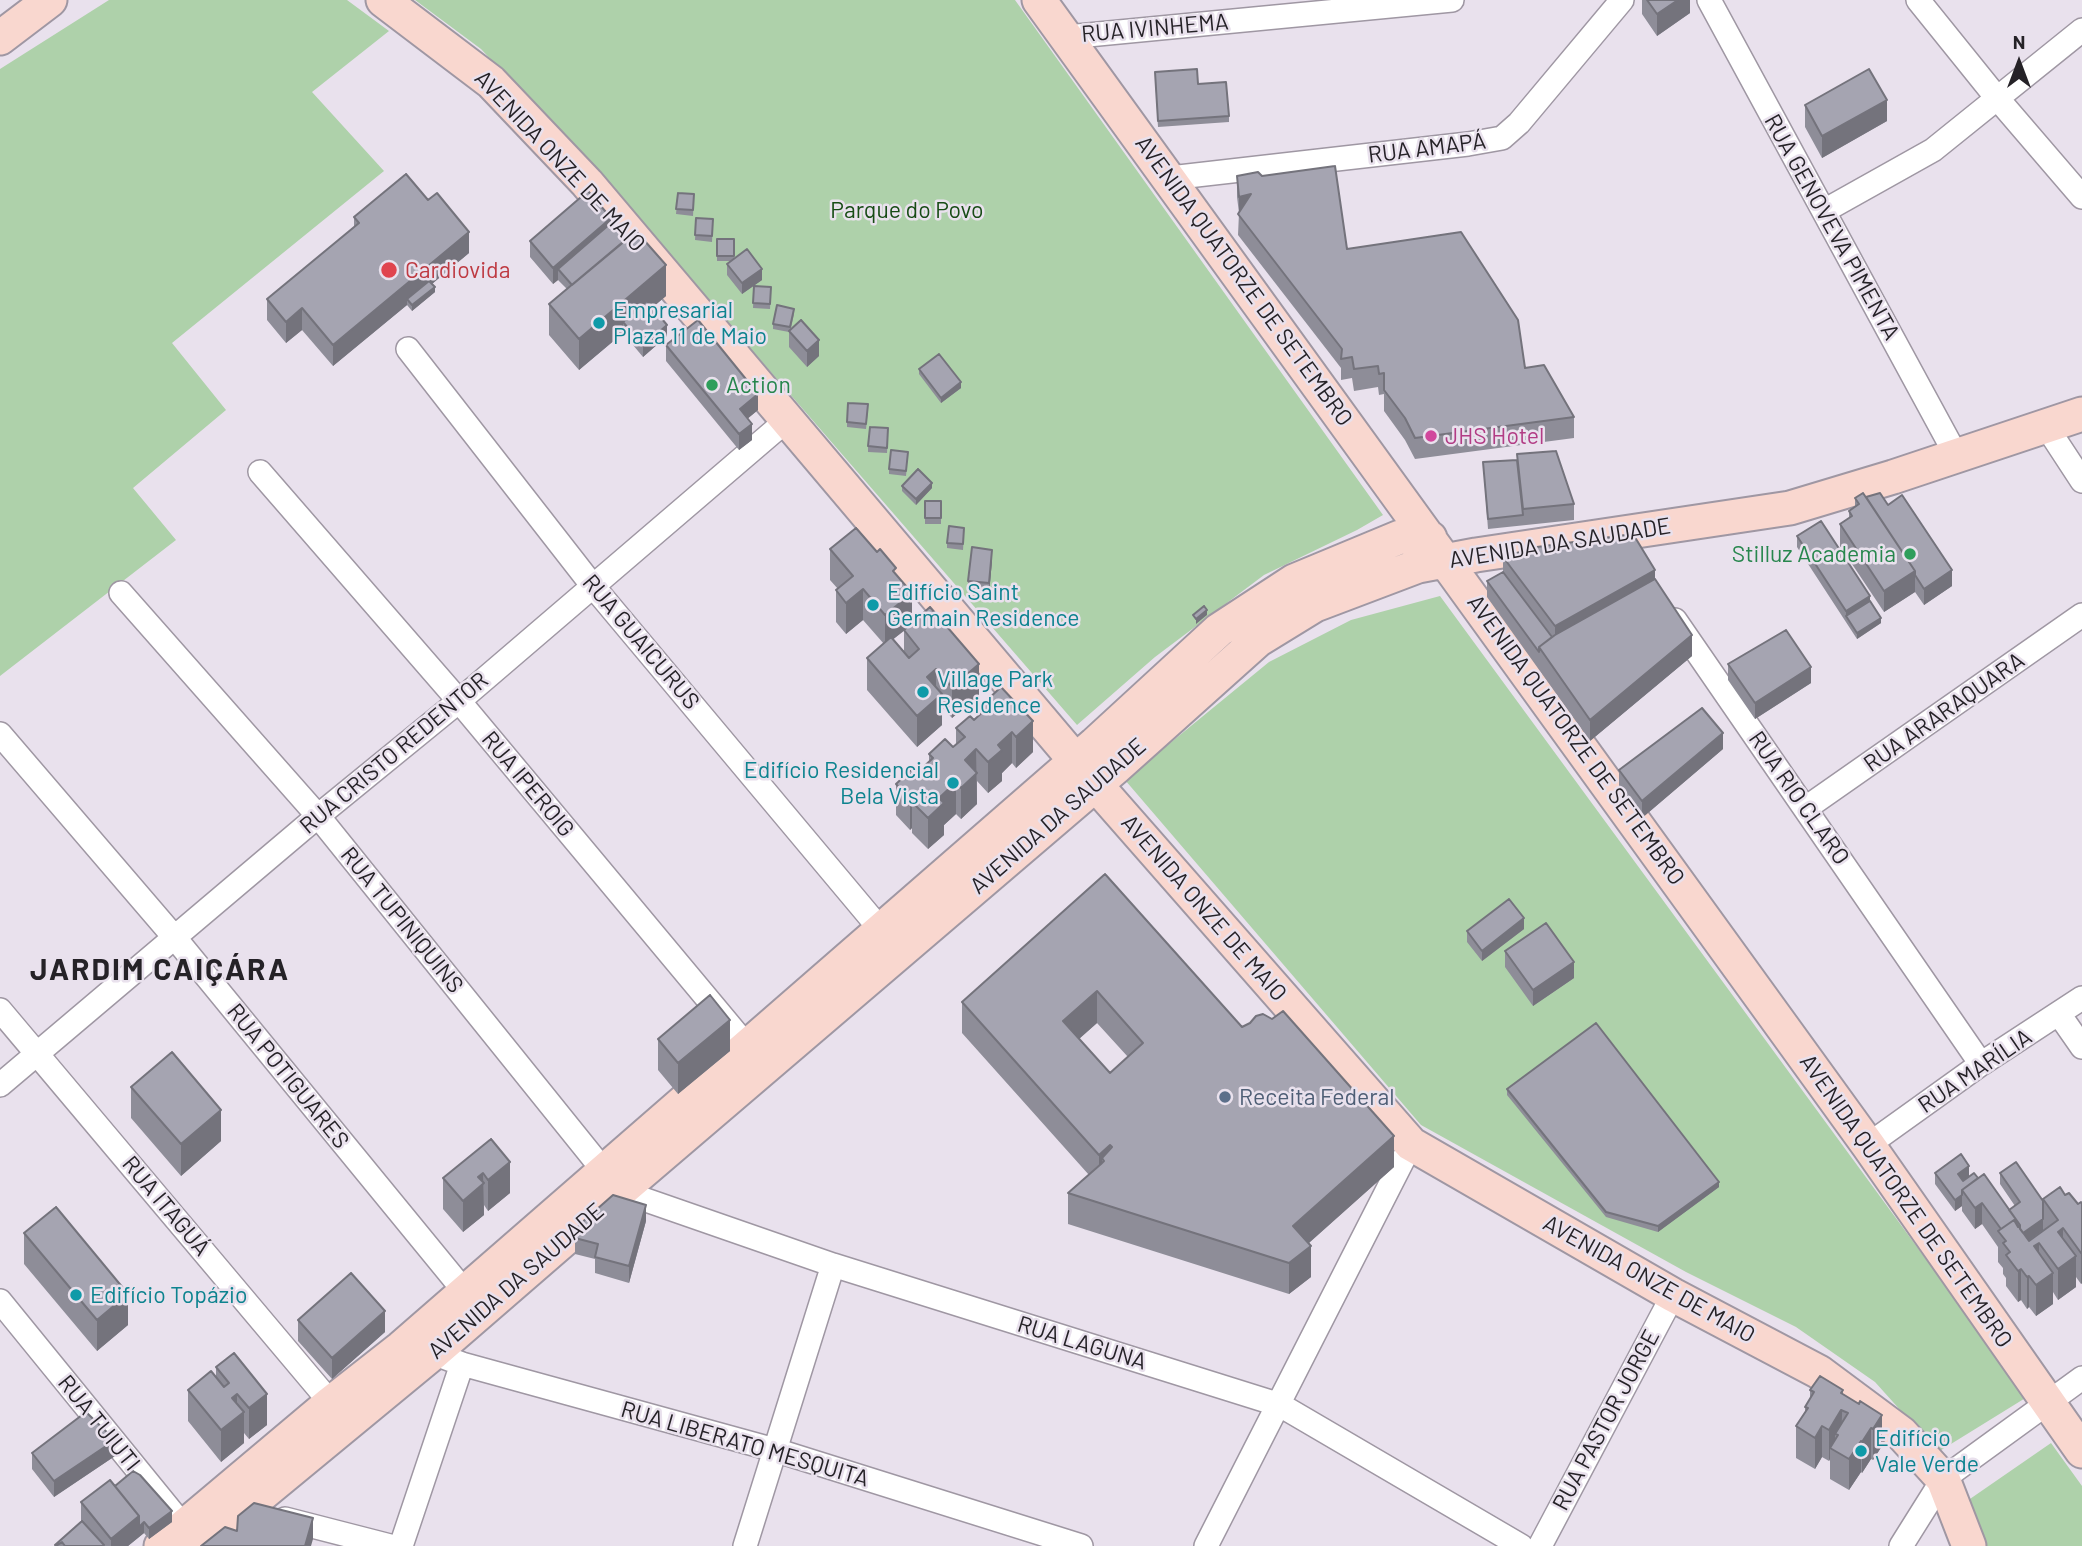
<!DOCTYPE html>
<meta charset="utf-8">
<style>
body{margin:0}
#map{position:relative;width:2082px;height:1546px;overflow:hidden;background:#e9e1ed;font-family:Barlow,sans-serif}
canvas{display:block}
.north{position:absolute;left:1984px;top:28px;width:70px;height:70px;-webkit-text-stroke:5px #e9e1ed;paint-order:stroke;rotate:0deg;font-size:19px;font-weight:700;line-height:28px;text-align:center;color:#252227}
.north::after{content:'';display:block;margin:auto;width:24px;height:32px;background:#252227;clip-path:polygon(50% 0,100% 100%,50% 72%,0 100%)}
</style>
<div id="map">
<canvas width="2082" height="1546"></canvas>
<div class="north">N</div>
</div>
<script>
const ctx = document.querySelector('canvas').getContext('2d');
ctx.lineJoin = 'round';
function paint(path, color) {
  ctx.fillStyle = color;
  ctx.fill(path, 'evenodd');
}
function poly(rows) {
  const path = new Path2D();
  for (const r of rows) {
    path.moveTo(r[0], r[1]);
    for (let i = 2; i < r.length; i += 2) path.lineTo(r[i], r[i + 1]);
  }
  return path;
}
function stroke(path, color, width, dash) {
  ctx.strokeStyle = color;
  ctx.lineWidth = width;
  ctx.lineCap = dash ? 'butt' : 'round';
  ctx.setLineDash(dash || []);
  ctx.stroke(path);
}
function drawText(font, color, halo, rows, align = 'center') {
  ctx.font = font + ' Barlow,sans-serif';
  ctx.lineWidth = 5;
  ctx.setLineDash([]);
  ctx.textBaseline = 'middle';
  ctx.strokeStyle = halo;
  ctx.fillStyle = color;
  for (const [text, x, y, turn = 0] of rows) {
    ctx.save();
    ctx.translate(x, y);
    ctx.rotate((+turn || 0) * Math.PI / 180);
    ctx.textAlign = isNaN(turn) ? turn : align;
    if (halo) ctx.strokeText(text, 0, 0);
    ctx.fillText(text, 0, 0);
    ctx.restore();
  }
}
paint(poly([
 [109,0,347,0,389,31,312,92,384,171,172,343,226,410,133,488,176,540,0,676,0,69],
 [415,0,1015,0,1383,515,1357,530,1264,575,1155,657,1077,725,605,181,481,49],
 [1440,596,2027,1397,1938,1452,1875,1382,1796,1327,1686,1272,1421,1125,1125,780,1269,662,1351,620],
 [2051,1443,2082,1486,2082,1546,1985,1546,1967,1501]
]), '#aed1aa');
const street = poly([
 [1709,0,1956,455],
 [1918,0,1997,98,2082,197],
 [1067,37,1452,0],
 [1170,178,1468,144,1502,138,1519,123,1622,0],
 [1824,211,1933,150,2082,30],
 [408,349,592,585,881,930],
 [2046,426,2082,481],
 [260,472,459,701,756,1057],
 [121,593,318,816,620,1191,833,1265,1280,1405,1521,1546],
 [1675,620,1981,1064],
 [0,734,175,938,465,1292],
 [1806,808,2082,615],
 [0,1010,331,1403],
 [2059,1014,2082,1047],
 [0,1085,318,816,459,701,787,420],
 [1868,1145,1981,1064,2082,998],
 [0,1301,193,1538],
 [423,1346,433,1353,462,1364,775,1450,1081,1546],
 [285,1519,390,1546],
 [401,1546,462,1364],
 [745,1546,833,1265],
 [1206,1546,1411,1144],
 [1540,1546,1673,1295],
 [1901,1546,1943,1479,2082,1378]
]);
const secondary = poly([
 [383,0,491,82,587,183,1096,785,1411,1144,1673,1295,1819,1372,1901,1433,1943,1479,1969,1546],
 [1039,0,1868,1145,2082,1451],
 [0,38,50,0],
 [161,1546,331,1403,401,1348,1095,744,1219,630,1294,581,1400,537,1430,538],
 [199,1546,433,1353,620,1191,1115,768,1258,640,1315,605,1418,566,1476,555,1790,508,1893,477,2082,414]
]);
stroke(street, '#9f97a3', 26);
stroke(secondary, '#9f97a3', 37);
stroke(street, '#fff', 23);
stroke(secondary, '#f9d7cf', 33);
paint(poly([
 [1642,0,1690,0,1690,13,1657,36,1642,14],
 [1155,77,1229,116,1229,122,1158,127],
 [1805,105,1887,121,1822,158,1805,127],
 [1237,176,1262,176,1347,249,1525,368,1574,417,1574,438,1415,459,1405,440,1384,411,1384,394,1379,395,1378,387,1354,391,1352,378,1341,380,1341,368,1238,235,1239,213,1237,197],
 [678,193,694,194,693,216,676,214],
 [354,217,469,253,432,284,435,292,412,311,407,305,333,366,302,330,286,343,267,320,267,299,354,227],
 [696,218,713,219,712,242,695,240],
 [611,223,666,296,653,307,667,336,643,357,623,333,579,370,549,335,549,304,567,289,558,280,553,284,530,257,530,241],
 [717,239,734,239,734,259,762,280,742,294,727,275,727,264,731,261,717,261],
 [754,286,771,287,770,309,753,308],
 [794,314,791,328,819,356,807,367,789,347,789,332,773,329,773,324],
 [666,345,758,410,748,418,752,440,739,450,666,361],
 [919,369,961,388,941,403,919,374],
 [868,410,866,429,847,427,847,422],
 [888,434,887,453,868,452,868,446],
 [908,452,906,476,889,474,889,469],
 [1517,454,1574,504,1574,520,1488,529,1483,462,1517,460],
 [902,486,932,488,916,505,902,491],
 [1866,497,1888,505,1952,586,1924,605,1915,592,1884,612,1840,546,1840,524,1849,519,1849,511,1855,506,1855,498],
 [925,501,941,501,941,524,925,524],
 [964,533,963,550,947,548,947,543],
 [1797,536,1870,596,1870,601,1881,623,1857,639,1797,547],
 [830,549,896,575,912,623,979,695,952,718,942,707,942,725,917,747,867,690,867,658,884,644,863,620,846,634,836,622,836,590,838,589,830,580],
 [904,631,904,651,893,639],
 [1503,557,1655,579,1692,656,1590,741,1487,597,1487,581,1503,572],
 [992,560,989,594,968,592,968,581],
 [1728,664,1811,683,1755,719,1728,680],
 [984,703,1015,707,1033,752,1016,768,1012,763,1002,773,1002,781,988,793,977,781,977,804,961,819,956,814,944,825,944,835,928,849,912,833,912,828,910,830,896,815,896,784,916,774,929,761,929,754,953,747,956,744,956,728,974,720,984,711],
 [1723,749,1642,818,1619,786,1619,770],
 [1105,874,1242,1027,1394,1167,1309,1243,1311,1277,1289,1294,1068,1224,1068,1193,1089,1175,962,1033,962,1002],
 [1097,1023,1128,1057,1110,1073,1079,1039],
 [1524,929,1482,961,1467,942,1467,931],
 [1505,951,1574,978,1533,1006,1505,967],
 [658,1039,730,1051,678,1094,658,1070],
 [131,1087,221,1141,181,1176,131,1118],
 [1507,1089,1719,1187,1658,1232,1606,1217,1507,1095],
 [491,1139,510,1193,488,1211,484,1205,484,1215,463,1232,443,1209,443,1178],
 [1935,1173,1969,1176,1978,1178,2009,1210,2015,1206,2000,1184,2000,1173,2043,1201,2043,1199,2065,1195,2078,1204,2082,1204,2082,1283,2081,1284,2076,1277,2076,1287,2058,1300,2053,1292,2053,1304,2036,1316,2029,1307,2027,1309,2021,1300,2018,1302,2006,1286,2006,1278,2003,1274,2003,1268,1998,1262,1998,1247,1982,1224,1975,1229,1962,1211,1962,1206,1955,1211,1935,1184],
 [646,1221,629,1283,595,1273,595,1259,575,1254,575,1238],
 [24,1233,128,1325,97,1351,24,1264],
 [298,1320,385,1332,332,1379,298,1341],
 [216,1367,267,1425,249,1439,244,1433,244,1443,221,1462,188,1421,188,1390,216,1378],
 [1810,1390,1843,1394,1859,1404,1882,1446,1873,1460,1871,1459,1862,1473,1861,1472,1849,1490,1830,1479,1830,1459,1829,1461,1822,1457,1815,1469,1796,1458,1796,1426,1805,1412,1805,1407,1810,1398],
 [32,1453,115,1456,54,1497,32,1469],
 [115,1486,172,1522,149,1539,144,1533,128,1546,55,1546,55,1545,81,1522,81,1502]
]), '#8e8d98');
paint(poly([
 [1678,0,1690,0,1690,13,1657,36,1657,14],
 [1887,100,1887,121,1822,158,1822,136],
 [1251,194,1239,215,1239,197],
 [611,218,611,234,558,269,558,280,553,284,553,268],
 [469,232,469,253,409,303,407,299,407,305,333,366,333,345],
 [666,265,666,296,628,328,623,322,623,333,579,370,579,339],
 [762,269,762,280,742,294,742,283],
 [435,287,435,292,412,311,412,305],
 [302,308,302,330,286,343,286,322],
 [667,325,667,336,643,357,643,346],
 [819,340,819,356,807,367,807,351],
 [961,382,961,388,941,403,941,398],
 [758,394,758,410,740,425,740,409],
 [752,424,752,440,739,450,739,434],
 [932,483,932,488,916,505,916,499],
 [992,550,992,560,989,594,989,583],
 [1655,570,1655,601,1555,640,1555,626],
 [1952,570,1952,586,1924,605,1924,589],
 [1915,571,1915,592,1884,612,1884,591],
 [863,589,863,620,846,634,846,603],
 [912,593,912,624,885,646,885,615],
 [1870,596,1870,606,1846,616,1846,611],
 [1207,610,1207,615,1196,624,1196,619],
 [1881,618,1881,623,1857,639,1857,633],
 [1692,635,1692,656,1590,741,1590,720],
 [979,664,979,695,952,718,952,687],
 [1811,667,1811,683,1755,719,1755,703],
 [936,669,936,700,942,694,942,725,917,747,917,716,927,677],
 [1015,702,1015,733,1012,732,1012,763,1002,773,1002,781,988,793,988,762,998,745,1006,710],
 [1033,721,1033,752,1016,768,1016,737],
 [1723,733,1723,749,1642,818,1642,801],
 [976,749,977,804,961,819,961,788,965,760],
 [956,782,956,814,944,825,944,835,928,849,928,818,939,798],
 [917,792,917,807,912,802,912,828,910,830,910,799],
 [1524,918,1524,929,1482,961,1482,951],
 [1574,962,1574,978,1533,1006,1533,990],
 [1097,991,1097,1023,1063,1053,1063,1021],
 [730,1020,730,1051,678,1094,678,1063],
 [221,1110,221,1141,181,1176,181,1144],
 [1394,1136,1394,1167,1293,1257,1293,1226],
 [1110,1145,1110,1176,1104,1161,1102,1158,1102,1183,1099,1186,1099,1155],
 [510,1162,510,1193,488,1211,488,1180],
 [1969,1166,1969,1177,1958,1185,1958,1174],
 [483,1173,484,1215,463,1232,463,1201,478,1177],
 [1719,1182,1719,1187,1658,1232,1658,1226],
 [1962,1195,1962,1206,1955,1211,1955,1200],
 [1982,1203,1982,1224,1975,1229,1975,1208],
 [646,1205,646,1221,629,1283,629,1266],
 [2043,1219,2043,1230,2010,1254,2006,1236,2020,1225],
 [2063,1228,2063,1259,2058,1232],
 [2039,1243,2039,1274,2034,1246],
 [1311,1246,1311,1277,1289,1294,1289,1263],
 [2082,1252,2082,1283,2081,1284,2081,1253],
 [2076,1256,2076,1287,2058,1300,2058,1269],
 [2021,1269,2021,1300,2018,1302,2018,1271],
 [2053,1273,2053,1304,2036,1316,2036,1285],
 [2029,1276,2029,1307,2027,1309,2027,1277],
 [128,1294,128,1325,97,1351,97,1320],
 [385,1311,385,1332,332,1379,332,1358],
 [1843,1390,1841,1441,1838,1435,1835,1434,1835,1451,1830,1448,1830,1459,1829,1461,1829,1430],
 [237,1394,237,1418,244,1412,244,1443,221,1462,221,1430,232,1398],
 [267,1394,267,1425,249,1439,249,1408],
 [1882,1415,1882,1446,1873,1460,1873,1429],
 [1822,1426,1822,1457,1815,1469,1815,1438],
 [1871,1428,1871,1459,1862,1473,1862,1442],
 [115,1440,115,1456,54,1497,54,1481],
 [1861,1441,1861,1472,1849,1490,1849,1459],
 [172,1511,172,1522,149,1539,149,1528],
 [139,1516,144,1522,144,1533,128,1546,111,1546,111,1539],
 [313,1518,313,1539,311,1546,305,1546]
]), '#74737c');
const building = poly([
 [1647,0,1678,0,1657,14,1647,0],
 [1197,69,1198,84,1226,82,1229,116,1158,121,1155,72,1197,69],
 [1869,69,1887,100,1822,136,1805,105,1869,69],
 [1335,166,1347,249,1461,232,1518,320,1525,368,1544,365,1574,417,1415,438,1405,418,1384,390,1384,373,1379,374,1378,366,1354,369,1352,357,1341,359,1342,349,1238,214,1251,194,1239,197,1237,176,1258,172,1262,176,1335,166],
 [406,174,428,200,437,193,469,232,333,345,302,308,286,322,267,299,359,223,354,217,406,174],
 [588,191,611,218,553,268,530,241,588,191],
 [678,193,694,194,693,210,676,209,678,193],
 [696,218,713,219,712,236,695,235,696,218],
 [611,223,626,240,572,285,558,269,611,223],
 [636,231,666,265,579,339,549,304,636,231],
 [717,239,734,239,734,256,717,256,717,239],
 [747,249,762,269,742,283,727,264,747,249],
 [429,281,435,287,412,305,407,299,429,281],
 [754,286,771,287,770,304,753,303,754,286],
 [647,301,667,325,643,346,623,322,647,301],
 [777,305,794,309,790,327,773,324,777,305],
 [698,320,758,394,740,409,752,424,739,434,666,345,698,320],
 [801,320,819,340,807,351,789,331,801,320],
 [939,354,961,382,941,398,919,369,939,354],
 [848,403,868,404,866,424,847,422,848,403],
 [870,427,888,428,887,448,868,446,870,427],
 [891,450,908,452,906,471,889,469,891,450],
 [1556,451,1574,504,1523,509,1517,454,1556,451],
 [1517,460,1523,515,1488,519,1483,462,1517,460],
 [918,469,932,483,916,499,902,486,918,469],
 [1863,493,1915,571,1884,591,1840,524,1852,516,1849,511,1859,504,1855,498,1863,493],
 [1880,493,1888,505,1902,495,1952,570,1924,589,1915,575,1915,571,1866,497,1880,493],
 [925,501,941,501,941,518,925,518,925,501],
 [1821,521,1870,596,1846,611,1797,536,1821,521],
 [949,526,964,528,963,544,947,543,949,526],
 [856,528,877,552,880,549,896,568,893,571,912,593,885,615,863,589,846,603,836,590,853,576,830,549,856,528],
 [1633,534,1655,570,1555,626,1503,557,1537,547,1633,534],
 [972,547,992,550,989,583,968,581,972,547],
 [1503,572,1552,637,1539,647,1539,652,1487,581,1503,572],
 [1655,579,1692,635,1590,720,1539,647,1555,635,1655,579],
 [1870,601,1881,618,1857,633,1846,616,1870,601],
 [1204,606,1207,610,1196,619,1193,615,1204,606],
 [930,607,979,664,952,687,936,669,927,677,942,694,917,716,867,658,891,637,909,658,919,649,904,630,930,607],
 [1786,630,1811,667,1755,703,1728,664,1786,630],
 [1001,687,1015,702,1006,710,1009,712,1017,704,1033,721,1016,737,1012,732,998,745,1002,750,988,762,976,749,965,760,977,773,961,788,956,782,939,798,944,803,928,818,912,802,920,794,917,792,910,799,896,784,912,769,916,774,933,758,929,754,945,739,953,747,965,737,956,728,970,716,974,720,988,707,984,703,1001,687],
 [1702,708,1723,733,1642,801,1619,770,1702,708],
 [1105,874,1242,1027,1250,1023,1256,1016,1263,1014,1272,1019,1283,1011,1394,1136,1293,1226,1311,1246,1289,1263,1068,1193,1101,1164,1104,1161,1102,1158,1112,1147,1110,1145,1099,1155,962,1002,1105,874],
 [1097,991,1143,1043,1110,1073,1063,1021,1097,991],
 [1509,899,1524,918,1482,951,1467,931,1509,899],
 [1546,923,1574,962,1533,990,1505,951,1546,923],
 [710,995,730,1020,678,1063,658,1039,710,995],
 [1596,1023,1719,1182,1658,1226,1606,1212,1507,1089,1596,1023],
 [172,1052,221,1110,181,1144,131,1087,172,1052],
 [491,1139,510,1162,488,1180,483,1173,478,1177,484,1183,463,1201,443,1178,491,1139],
 [1961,1154,1969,1166,1958,1174,1963,1181,1974,1173,1978,1178,1962,1190,1962,1195,1955,1200,1935,1173,1961,1154],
 [2016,1162,2043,1201,2043,1219,2023,1233,2020,1229,2020,1225,2009,1210,2020,1202,2000,1173,2016,1162],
 [1984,1174,2020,1225,2018,1227,2014,1220,2001,1229,1982,1203,1975,1208,1962,1190,1984,1174],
 [2060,1187,2065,1195,2069,1193,2078,1204,2081,1202,2082,1204,2082,1252,2081,1253,2063,1228,2058,1232,2076,1256,2058,1269,2039,1243,2034,1246,2053,1273,2036,1285,2029,1276,2027,1277,2021,1269,2018,1271,2006,1255,2010,1252,2003,1243,2006,1241,1998,1231,2014,1220,2029,1241,2058,1220,2043,1199,2060,1187],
 [613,1195,646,1205,629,1266,595,1257,598,1244,575,1238,579,1225,613,1195],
 [56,1207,128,1294,97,1320,24,1233,56,1207],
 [351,1273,385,1311,332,1358,298,1320,351,1273],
 [234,1353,267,1394,249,1408,237,1394,232,1398,244,1412,221,1430,188,1390,211,1371,224,1387,229,1383,216,1367,234,1353],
 [1820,1376,1843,1390,1841,1393,1859,1404,1860,1401,1882,1415,1873,1429,1871,1428,1862,1442,1861,1441,1849,1459,1830,1448,1838,1435,1835,1434,1848,1413,1841,1410,1829,1430,1822,1426,1815,1438,1796,1426,1808,1408,1805,1407,1814,1392,1810,1390,1820,1376],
 [86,1412,115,1440,54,1481,32,1453,86,1412],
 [133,1471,140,1475,172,1511,149,1528,144,1522,139,1527,139,1516,115,1486,133,1471],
 [110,1480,139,1516,111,1539,81,1502,110,1480],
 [254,1503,313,1518,305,1546,201,1546,225,1527,237,1531,238,1516,254,1503],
 [82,1521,104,1545,102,1546,65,1546,62,1542,56,1546,55,1545,82,1521]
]);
paint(building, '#a5a4b1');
stroke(building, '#74737c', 2);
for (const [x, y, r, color] of [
 [389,270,9,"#e0444e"],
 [599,323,7,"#0f9aa8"],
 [712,385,7,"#2e9e5b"],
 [1431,436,7,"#d1479c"],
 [1910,554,7,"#2e9e5b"],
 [873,605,7,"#0f9aa8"],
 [923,692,7,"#0f9aa8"],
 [953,783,7,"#0f9aa8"],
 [1225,1097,7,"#5c6f8a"],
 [76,1295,7,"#0f9aa8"],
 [1861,1451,7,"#0f9aa8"]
]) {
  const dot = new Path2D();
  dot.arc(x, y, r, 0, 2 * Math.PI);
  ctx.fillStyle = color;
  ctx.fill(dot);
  stroke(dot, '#e9e1ed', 2.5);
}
drawText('23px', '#252227', '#e9e1ed', [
 ["RUA IVINHEMA",1155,28,-5],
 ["RUA AMAPÁ",1427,148,-7],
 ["AVENIDA ONZE DE MAIO",560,161,47],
 ["RUA GENOVEVA PIMENTA",1832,227,61],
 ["AVENIDA QUATORZE DE SETEMBRO",1244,281,54],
 ["AVENIDA DA SAUDADE",1560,543,-9],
 ["RUA GUAICURUS",641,642,50],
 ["RUA ARARAQUARA",1944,712,-35],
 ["AVENIDA QUATORZE DE SETEMBRO",1576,740,54],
 ["RUA CRISTO REDENTOR",394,753,-40],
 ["RUA IPEROIG",528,784,50],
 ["RUA RIO CLARO",1799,798,55],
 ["AVENIDA DA SAUDADE",1058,816,-41],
 ["AVENIDA ONZE DE MAIO",1204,908,49],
 ["RUA TUPINIQUINS",402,920,51],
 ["RUA MARÍLIA",1975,1071,-34],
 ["RUA POTIGUARES",288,1076,51],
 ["AVENIDA QUATORZE DE SETEMBRO",1906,1201,55],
 ["RUA ITAGUÁ",166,1206,50],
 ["AVENIDA ONZE DE MAIO",1649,1279,29],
 ["AVENIDA DA SAUDADE",516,1281,-41],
 ["RUA LAGUNA",1082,1343,17],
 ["RUA PASTOR JORGE",1606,1420,-62],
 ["RUA TUIUTI",99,1423,51],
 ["RUA LIBERATO MESQUITA",745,1444,16]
]);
drawText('23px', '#174c15', '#e9e1ed', [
 ["Parque do Povo",907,210]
]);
drawText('23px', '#be3a42', '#e9e1ed', [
 ["Cardiovida",405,270]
], 'left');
drawText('23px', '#0d838f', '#e9e1ed', [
 ["Empresarial",613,310],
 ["Plaza 11 de Maio",613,336],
 ["Edifício Saint",887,592],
 ["Germain Residence",887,618],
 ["Village Park",937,679],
 ["Residence",937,705],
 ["Edifício Residencial",939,770,"right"],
 ["Bela Vista",939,796,"right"],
 ["Edifício Topázio",90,1295],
 ["Edifício",1875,1438],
 ["Vale Verde",1875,1464]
], 'left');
drawText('23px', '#27864d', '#e9e1ed', [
 ["Action",726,385],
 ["Stilluz Academia",1896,554,"right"]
], 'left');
drawText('23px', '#b23c85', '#e9e1ed', [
 ["JHS Hotel",1445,436]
], 'left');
drawText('23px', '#4e5e75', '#e9e1ed', [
 ["Receita Federal",1239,1097]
], 'left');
ctx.letterSpacing = '2px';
drawText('bold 30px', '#252227', '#e9e1ed', [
 ["JARDIM CAIÇÁRA",160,970]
]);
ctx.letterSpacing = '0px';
</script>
